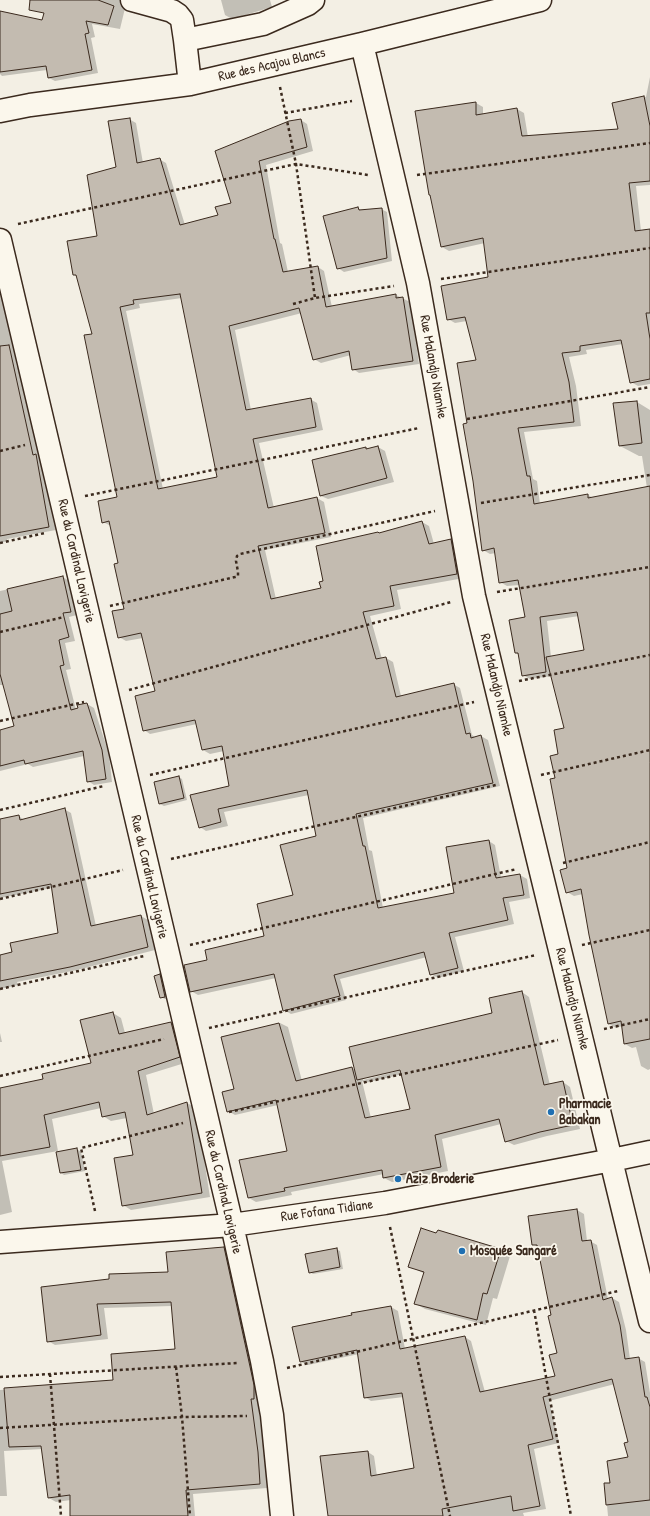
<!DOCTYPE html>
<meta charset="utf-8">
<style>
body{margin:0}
canvas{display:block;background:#f3efe4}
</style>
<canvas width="650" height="1516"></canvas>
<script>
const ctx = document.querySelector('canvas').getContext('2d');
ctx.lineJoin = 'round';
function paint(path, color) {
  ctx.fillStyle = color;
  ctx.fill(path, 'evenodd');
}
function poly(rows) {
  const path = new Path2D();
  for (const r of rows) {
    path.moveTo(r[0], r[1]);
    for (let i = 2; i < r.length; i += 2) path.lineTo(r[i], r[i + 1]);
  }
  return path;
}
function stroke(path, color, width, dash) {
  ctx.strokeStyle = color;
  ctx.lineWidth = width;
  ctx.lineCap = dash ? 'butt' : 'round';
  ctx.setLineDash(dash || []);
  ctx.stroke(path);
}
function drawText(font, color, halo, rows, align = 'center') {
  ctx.font = font + ' "Patrick Hand",sans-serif';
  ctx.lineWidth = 3.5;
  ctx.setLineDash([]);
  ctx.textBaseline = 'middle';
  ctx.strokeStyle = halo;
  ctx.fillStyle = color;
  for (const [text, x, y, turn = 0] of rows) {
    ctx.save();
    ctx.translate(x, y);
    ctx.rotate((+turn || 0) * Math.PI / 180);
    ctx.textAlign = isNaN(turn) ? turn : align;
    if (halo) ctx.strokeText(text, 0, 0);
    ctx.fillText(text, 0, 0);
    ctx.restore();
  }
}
paint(poly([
 [82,0,127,0,120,29,92,24,95,37,91,38,98,73,55,81,49,78,47,70,2,76,0,74,0,12,42,21],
 [221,0,270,0,272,7,232,19,225,15],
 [650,77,650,185,636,186,641,231,650,230,650,384,638,386,631,382,623,344,586,350,587,354,569,357,576,386,581,426,524,432,533,479,537,481,540,504,588,495,593,498,647,488,642,456,639,456,620,446,637,402,650,410,650,1069,648,1070,641,1066,636,1047,632,1048,625,1044,622,1026,616,1028,609,1024,583,894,574,896,567,892,568,869,557,778,560,754,565,729,552,676,530,679,523,675,519,655,516,653,526,618,520,585,507,586,500,582,496,553,490,554,483,550,468,424,477,361,467,321,455,323,448,319,489,278,485,243,449,251,442,247,416,112,476,103,483,107,483,115,517,109,524,113,528,137,619,130,614,103,646,97],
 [579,616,585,651,551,657,547,621],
 [129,119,136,123,143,163,159,159,166,163,185,225,219,216,232,204,216,151,301,120,307,124,313,151,266,165,280,243,282,244,288,272,318,267,324,271,332,307,396,295,410,302,419,364,359,373,353,369,351,355,321,363,314,359,302,313,235,330,251,410,310,399,317,403,323,430,259,443,274,508,317,498,324,502,331,537,265,550,276,599,322,589,324,582,317,546,398,529,422,522,429,526,434,544,451,540,458,544,464,578,397,590,401,609,370,616,382,659,386,658,393,662,401,696,453,684,460,688,472,735,475,737,481,736,488,740,500,786,363,818,369,850,372,851,383,908,455,893,489,841,495,845,501,878,520,875,527,879,530,898,509,902,514,924,455,937,464,971,438,978,431,974,427,957,340,979,346,1000,291,1014,284,1010,276,978,198,995,191,991,209,961,265,937,295,896,317,837,309,795,224,812,228,826,206,831,200,827,231,786,224,751,210,754,203,750,197,724,150,734,144,730,156,692,143,638,126,641,119,637,125,609,119,564,111,526,103,522,118,498,93,334,78,277,74,275,98,237],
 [182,298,218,477,163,489,126,311,140,308,139,304],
 [358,208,362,211,381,209,387,212,392,261,344,272,338,268],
 [0,293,4,296,17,367,20,369,39,458,42,459,56,530,7,539,8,541,0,543],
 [378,447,385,451,394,482,328,499,321,496,366,448,368,450],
 [63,577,69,581,77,615,69,617,75,641,65,643,71,669,66,670,76,710,87,704,94,708,109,754,112,782,94,785,88,781,84,756,33,767,28,764,0,771,0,731,15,727,4,685,0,685,0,591],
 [179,777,182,779,187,800,164,806,160,804],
 [64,809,71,813,96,926,141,916,148,920,155,950,77,970,17,982,18,985,0,989,0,956,13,953,59,934,52,888,0,898,0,820,19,816,24,820],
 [160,975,164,977,169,999,165,999,161,997],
 [522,992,529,997,550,1085,563,1082,570,1087,580,1129,547,1136,514,1145,506,1141,501,1124,442,1139,448,1171,392,1182,384,1178,384,1174,291,1192,292,1195,256,1202,249,1198,289,1151,278,1105,235,1115,228,1111,235,1089,222,1037,280,1023,288,1027,302,1081,352,1068,356,1070,493,1014],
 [405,1067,406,1069,363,1080,363,1077],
 [403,1074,412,1109,371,1118,362,1081,365,1083],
 [113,1013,121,1018,125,1033,171,1023,180,1028,188,1062,146,1075,154,1114,187,1103,196,1108,210,1197,131,1210,123,1205,135,1155,127,1118,111,1121,103,1116,101,1108,52,1119,58,1151,2,1161,12,1212,0,1215,0,1089,44,1080,92,1064],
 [0,1033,2,1042,0,1042],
 [77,1149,81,1152,85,1171,64,1175,61,1173,57,1153],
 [577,1210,584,1214,587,1241,590,1241,597,1245,608,1299,612,1298,619,1302,626,1330,630,1359,638,1358,645,1362,650,1393,650,1516,608,1516,605,1484,611,1483,629,1458,629,1443,615,1384,549,1401,559,1443,534,1449,546,1509,523,1513,524,1516,335,1516,368,1452,374,1456,377,1476,415,1468,404,1397,371,1401,365,1397,359,1354,308,1365,301,1362,391,1307,398,1311,405,1349,465,1337,471,1341,485,1392,556,1376,559,1354,552,1316,538,1247,533,1244,529,1217],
 [224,1248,231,1252,261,1402,258,1403,265,1457,267,1488,193,1494,195,1516,71,1516,71,1500,56,1502,49,1498,43,1449,4,1451,7,1496,0,1496,0,1390,115,1381,176,1350,172,1306,104,1308,108,1339,55,1345,48,1341,42,1288,169,1273],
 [336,1249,340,1251,343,1269,313,1274,310,1272],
 [501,1250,510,1256,497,1299,493,1298,486,1325,425,1309,416,1304,425,1274,409,1266]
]), '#0003');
const building = poly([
 [30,0,98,0,114,6,108,25,86,21,89,33,85,34,92,70,48,78,46,66,0,72,0,11,42,20,44,13,29,10,30,0],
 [644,96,650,126,650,181,629,183,635,231,650,229,650,313,646,313,650,339,650,379,630,383,621,340,580,346,580,351,562,353,569,382,574,422,518,428,527,476,530,476,534,504,588,494,588,498,650,486,650,1039,624,1044,621,1021,608,1024,589,935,581,889,566,893,560,870,567,868,550,779,555,778,550,756,558,754,554,730,564,728,546,657,584,650,577,612,540,617,546,672,522,676,518,653,515,653,509,620,525,617,518,580,499,583,494,548,482,551,473,481,463,424,467,423,457,363,476,360,465,317,447,320,441,286,488,277,483,238,441,247,430,195,429,195,415,111,476,102,476,115,517,108,522,136,618,129,612,103,644,96],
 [130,118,137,163,160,158,180,225,218,215,215,207,231,203,215,151,289,121,301,119,307,147,259,161,274,239,275,239,283,272,318,266,326,307,396,294,396,298,403,297,413,361,352,370,349,351,313,360,299,308,229,326,246,410,311,398,316,427,253,439,268,508,317,497,325,533,258,546,271,599,321,588,319,582,323,581,316,546,378,532,379,533,422,521,429,544,451,539,457,574,390,586,394,606,363,612,376,659,386,657,396,697,454,683,466,734,470,733,471,738,481,735,493,783,356,814,363,846,365,846,378,908,454,893,446,847,489,840,496,878,520,874,524,895,503,898,508,920,449,933,458,968,430,975,424,952,334,975,340,996,283,1011,274,974,190,992,184,965,207,960,205,950,264,936,257,904,293,895,280,845,316,836,307,790,218,809,221,822,199,828,190,795,229,786,222,746,202,750,195,720,143,731,135,696,155,691,141,633,118,638,112,611,124,609,114,564,118,563,109,521,102,523,98,501,117,497,84,335,92,334,76,275,73,275,67,241,97,236,87,175,116,167,108,121,130,118],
 [180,294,217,477,158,489,120,307,134,304,133,300,180,294],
 [358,207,359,210,382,208,387,258,337,269,323,216,358,207],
 [9,345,33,455,36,454,49,527,0,536,0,346,9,345],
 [637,401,642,443,619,446,613,403,637,401],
 [378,446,387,478,320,496,312,460,366,447,366,449,378,446],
 [63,576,71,612,63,613,69,637,59,640,64,665,60,666,71,710,78,708,77,705,87,703,102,750,106,779,87,782,83,751,25,764,24,760,0,766,0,730,14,726,0,674,0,614,12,611,7,589,63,576],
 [179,776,184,798,159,804,154,782,179,776],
 [65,808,91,926,141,915,148,947,70,967,0,981,0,955,12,952,10,943,58,933,51,884,0,894,0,819,19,815,20,820,65,808],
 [160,974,165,997,160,998,154,976,160,974],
 [522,991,544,1085,563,1081,573,1125,540,1132,505,1142,499,1119,435,1135,441,1167,383,1178,382,1170,284,1188,285,1191,248,1198,239,1160,287,1151,276,1100,227,1112,222,1092,234,1089,221,1037,279,1023,296,1081,352,1067,365,1118,410,1109,400,1070,357,1080,349,1047,492,1013,489,998,522,991],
 [113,1012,119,1034,171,1022,180,1057,138,1071,147,1115,187,1102,202,1193,122,1206,114,1158,133,1155,125,1112,102,1117,99,1102,44,1115,50,1147,0,1156,0,1088,43,1079,42,1074,91,1063,80,1020,113,1012],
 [77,1148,81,1170,60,1173,56,1152,77,1148],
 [577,1209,582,1241,591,1240,603,1300,612,1297,620,1325,625,1359,639,1357,645,1397,647,1397,650,1407,650,1500,606,1505,604,1483,610,1483,607,1461,628,1457,624,1443,628,1442,612,1379,543,1397,553,1439,528,1445,540,1506,513,1511,511,1496,442,1509,443,1516,328,1516,320,1456,368,1451,371,1476,414,1468,402,1393,364,1398,357,1350,300,1362,292,1327,352,1315,351,1313,391,1306,400,1349,465,1336,480,1392,555,1376,549,1355,557,1353,548,1316,551,1315,537,1245,532,1245,528,1216,577,1209],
 [421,1228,436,1233,438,1230,501,1249,487,1294,483,1293,477,1320,414,1304,424,1272,408,1267,421,1228],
 [224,1247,254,1385,254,1399,251,1399,258,1452,260,1484,186,1490,188,1516,70,1516,70,1495,48,1498,41,1446,9,1447,4,1388,113,1380,111,1354,175,1349,171,1302,97,1304,101,1335,47,1342,41,1287,109,1279,109,1274,168,1272,166,1252,224,1247],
 [337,1248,340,1267,309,1273,305,1254,337,1248]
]);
paint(building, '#c3bbb0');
stroke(building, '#3b2a1e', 1);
const minor = poly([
 [132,0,172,11,178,15,182,20,185,40,190,84],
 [185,40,263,24,308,4,313,0],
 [362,44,418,283,474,596,650,1321],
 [0,111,30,105,190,84,362,44,540,0],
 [0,240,232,1225,262,1361,272,1415,282,1516],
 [0,1242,232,1225,385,1203,612,1160,650,1152]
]);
stroke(minor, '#3b2a1e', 25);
stroke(poly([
 [280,87,296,164,315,298],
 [285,113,352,101],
 [417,175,650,143],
 [18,224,296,164,368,175],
 [441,279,650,248],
 [293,304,315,298,394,286],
 [467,419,650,387],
 [0,451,25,445],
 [85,496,419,428],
 [481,503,650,475],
 [0,543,45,533],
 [497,592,650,567],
 [110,606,235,577,238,576,238,572,236,561,237,556,240,554,435,511],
 [0,632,64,617],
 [519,681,650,655],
 [129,690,451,602],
 [0,721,84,702],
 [150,775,474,702],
 [541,775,650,750],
 [0,810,104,786],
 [171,859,496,785],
 [563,863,650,842],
 [0,899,123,870],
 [190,945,517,869],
 [582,945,650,930],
 [0,989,144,956],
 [209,1028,536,955],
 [604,1029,650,1019],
 [0,1076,164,1039],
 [229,1112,558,1040],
 [95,1211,81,1148,183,1123],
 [390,1227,450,1516],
 [534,1310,571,1516],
 [176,1367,182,1417,190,1516],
 [287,1368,618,1291],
 [50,1374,61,1516],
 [0,1377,237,1363],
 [0,1428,182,1417,247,1416]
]), '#3b2a1e', 2.5, [3, 3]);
stroke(minor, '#fbf7ec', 22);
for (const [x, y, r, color] of [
 [551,1112,4,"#1f6fb2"],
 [398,1179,4,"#1f6fb2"],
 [462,1251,4,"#1f6fb2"]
]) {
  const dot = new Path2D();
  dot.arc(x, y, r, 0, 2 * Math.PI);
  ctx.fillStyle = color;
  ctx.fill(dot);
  stroke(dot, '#fbf7ec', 1.5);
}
drawText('14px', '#3b2a1e', '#fbf7ec', [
 ["Rue des Acajou Blancs",272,65,-13],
 ["Rue Malandjo Niamke",433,367,80],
 ["Rue du Cardinal Lavigerie",76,561,77],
 ["Rue Malandjo Niamke",496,685,77],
 ["Rue du Cardinal Lavigerie",149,877,77],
 ["Rue Malandjo Niamke",572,999,76],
 ["Rue du Cardinal Lavigerie",223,1192,77],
 ["Rue Fofana Tidiane",327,1211,-8]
]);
drawText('bold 14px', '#3b2a1e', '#fbf7ec', [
 ["Pharmacie",559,1104],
 ["Babakan",559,1120],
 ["Aziz Broderie",406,1179],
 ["Mosquée Sangaré",470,1251]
], 'left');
</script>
